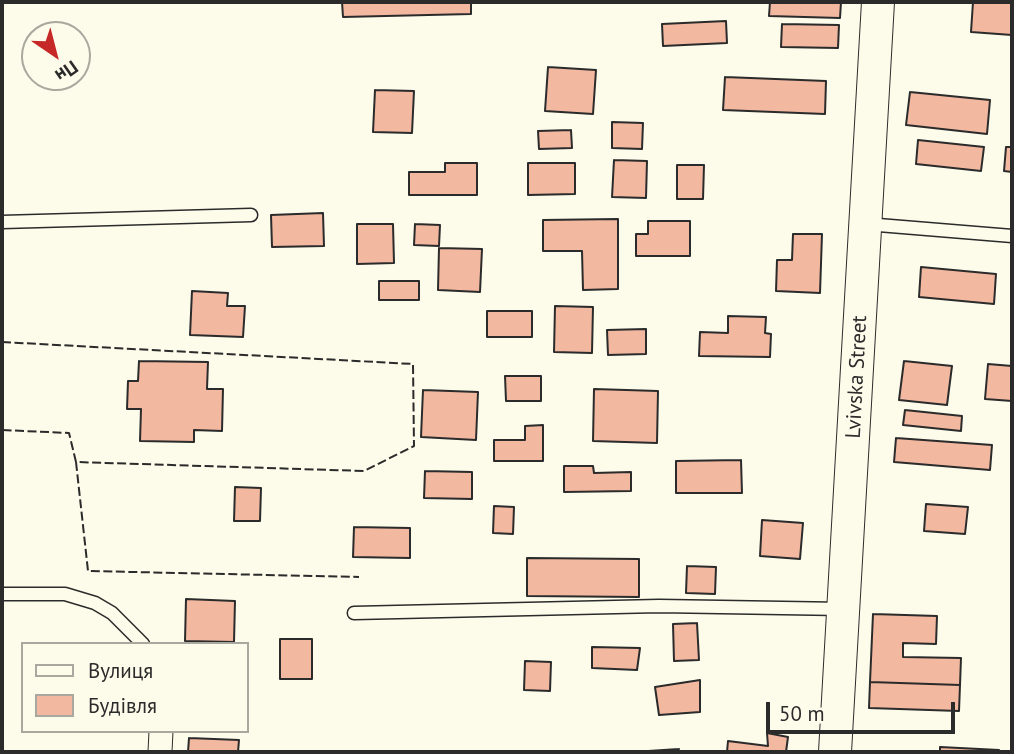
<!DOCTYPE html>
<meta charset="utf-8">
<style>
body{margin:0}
#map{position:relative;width:1014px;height:754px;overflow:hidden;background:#fdfbea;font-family:"PT Sans",sans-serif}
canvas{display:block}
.frame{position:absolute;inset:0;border:4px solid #2b2b2b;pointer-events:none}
.legend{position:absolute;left:21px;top:642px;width:228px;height:91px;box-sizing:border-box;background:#fdfbea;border:2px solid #a9a89e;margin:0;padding:9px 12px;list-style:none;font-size:21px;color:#2b2b2b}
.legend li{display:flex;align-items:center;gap:14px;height:35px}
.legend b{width:35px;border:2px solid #a9a89e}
.north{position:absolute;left:21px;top:21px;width:70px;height:70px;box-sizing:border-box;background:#fdfbea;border:2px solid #a9a89e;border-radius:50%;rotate:145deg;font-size:19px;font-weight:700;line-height:28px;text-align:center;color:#2b2b2b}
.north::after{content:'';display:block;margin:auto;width:24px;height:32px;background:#c62828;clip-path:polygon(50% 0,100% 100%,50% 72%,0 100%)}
.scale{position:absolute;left:766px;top:702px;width:189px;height:32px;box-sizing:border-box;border:4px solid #2b2b2b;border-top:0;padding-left:9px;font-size:21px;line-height:24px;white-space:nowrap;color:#2b2b2b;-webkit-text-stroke:5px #fdfbea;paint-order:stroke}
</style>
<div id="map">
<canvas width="1014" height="754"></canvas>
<div class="frame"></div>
<ul class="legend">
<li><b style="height:9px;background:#fdfbea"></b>Вулиця</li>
<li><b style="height:19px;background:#f2b8a0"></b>Будівля</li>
</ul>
<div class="north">Пн</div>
<div class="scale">50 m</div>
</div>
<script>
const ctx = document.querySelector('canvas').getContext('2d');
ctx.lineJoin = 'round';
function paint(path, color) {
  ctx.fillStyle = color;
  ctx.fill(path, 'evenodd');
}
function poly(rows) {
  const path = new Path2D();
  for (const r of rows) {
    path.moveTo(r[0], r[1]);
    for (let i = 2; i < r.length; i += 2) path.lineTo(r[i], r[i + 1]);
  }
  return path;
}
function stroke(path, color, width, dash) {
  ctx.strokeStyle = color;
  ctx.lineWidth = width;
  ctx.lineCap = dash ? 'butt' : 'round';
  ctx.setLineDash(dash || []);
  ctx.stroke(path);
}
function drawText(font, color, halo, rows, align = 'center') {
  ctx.font = font + ' "PT Sans",sans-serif';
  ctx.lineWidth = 5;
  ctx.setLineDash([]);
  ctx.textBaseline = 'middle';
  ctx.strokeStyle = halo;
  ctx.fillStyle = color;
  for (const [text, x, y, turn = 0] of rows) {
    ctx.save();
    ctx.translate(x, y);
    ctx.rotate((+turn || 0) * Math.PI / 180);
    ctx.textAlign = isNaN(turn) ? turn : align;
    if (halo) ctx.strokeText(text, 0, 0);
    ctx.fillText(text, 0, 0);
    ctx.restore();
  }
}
const building = poly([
 [342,2,471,2,471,14,343,17,342,2],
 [770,2,841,2,840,18,769,16,770,2],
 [973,2,1012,2,1012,35,971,32,973,2],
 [726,21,727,43,663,46,662,24,726,21],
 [782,24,839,25,838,48,781,47,782,24],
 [548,67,596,70,593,114,545,111,548,67],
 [725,77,826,81,825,114,723,110,725,77],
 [375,90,414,91,412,133,373,132,375,90],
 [910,92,990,100,987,134,906,125,910,92],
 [612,122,643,123,642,149,612,148,612,122],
 [571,130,572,148,539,149,538,131,571,130],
 [918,140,984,147,981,171,916,164,918,140],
 [1006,147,1012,147,1012,172,1004,171,1006,147],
 [614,160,647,161,646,198,612,197,614,160],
 [445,163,477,163,477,195,409,195,409,172,445,172,445,163],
 [528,163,575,163,575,194,528,195,528,163],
 [677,165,704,165,703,199,677,199,677,165],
 [323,213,324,246,272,247,271,215,323,213],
 [618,219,618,289,583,290,582,251,543,251,543,220,618,219],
 [648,221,690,221,690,256,636,256,636,234,648,234,648,221],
 [357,224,393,224,394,263,357,264,357,224],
 [415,224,440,225,439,246,414,245,415,224],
 [793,234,822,234,820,293,776,291,777,260,792,260,793,234],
 [439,248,482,249,480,292,438,290,439,248],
 [921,267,996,274,994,304,919,297,921,267],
 [379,281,419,281,419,300,379,300,379,281],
 [192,291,228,293,227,306,245,306,243,337,190,335,192,291],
 [555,306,593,307,592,353,554,352,555,306],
 [487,311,532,311,532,337,487,337,487,311],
 [728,316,766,317,765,333,771,334,770,357,699,356,700,332,728,333,728,316],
 [646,329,646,354,608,355,607,330,646,329],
 [139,361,208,362,207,389,223,389,222,431,194,430,194,442,140,441,141,409,127,409,128,381,138,381,139,361],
 [904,361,952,366,947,405,899,400,904,361],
 [988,364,1012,366,1012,401,985,399,988,364],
 [505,376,541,376,541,401,506,401,505,376],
 [594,389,658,391,657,443,593,441,594,389],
 [423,390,478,392,476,440,421,437,423,390],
 [905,410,962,416,961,431,903,425,905,410],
 [543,425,543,461,494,461,494,440,525,440,525,426,543,425],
 [896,438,992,445,990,470,894,462,896,438],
 [741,460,742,493,676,493,676,461,741,460],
 [564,466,593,466,594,473,631,472,631,491,564,492,564,466],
 [425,471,472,472,472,499,424,498,425,471],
 [235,487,261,488,260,521,234,521,235,487],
 [926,504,968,507,965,534,924,531,926,504],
 [494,506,514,507,513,534,493,533,494,506],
 [762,520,803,523,800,559,760,556,762,520],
 [354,527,410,528,410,558,353,557,354,527],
 [527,558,639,559,639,597,527,596,527,558],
 [687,566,716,567,715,594,686,593,687,566],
 [186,599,235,601,234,642,185,641,186,599],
 [873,614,937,616,936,644,903,643,903,657,961,658,960,685,870,682,873,614],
 [697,623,699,660,674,661,673,624,697,623],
 [280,639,312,639,312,679,280,679,280,639],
 [592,647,640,648,637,670,592,668,592,647],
 [525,661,551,662,550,691,524,690,525,661],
 [700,680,700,712,659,715,655,687,700,680],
 [870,682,960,685,959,711,869,708,870,682],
 [767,733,788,737,786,752,727,752,728,741,768,746,767,733],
 [189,738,239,740,238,752,188,752,189,738],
 [940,747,999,750,999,752,940,752,940,747],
 [679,749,678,752,633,752,679,749]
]);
paint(building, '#f2b8a0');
stroke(building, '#2b2b2b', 2);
const service = poly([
 [2,222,251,215],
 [866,224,1012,236],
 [2,594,65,594,95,603,112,613,143,644],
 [354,613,659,606,844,609]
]);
const minor = poly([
 [160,752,161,731]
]);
const secondary = poly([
 [835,752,878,2]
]);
stroke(service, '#2b2b2b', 15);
stroke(minor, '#2b2b2b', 25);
stroke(secondary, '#2b2b2b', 34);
stroke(service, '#fdfbea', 12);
stroke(minor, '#fdfbea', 23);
stroke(secondary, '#fdfbea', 32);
stroke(poly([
 [2,342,413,364,414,446,364,471,76,462,69,433,2,430],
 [76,462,88,571,359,577]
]), '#2b2b2b', 2, [9, 3.5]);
drawText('21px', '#2b2b2b', '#fdfbea', [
 ["Lvivska Street",857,377,-87]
]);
</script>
